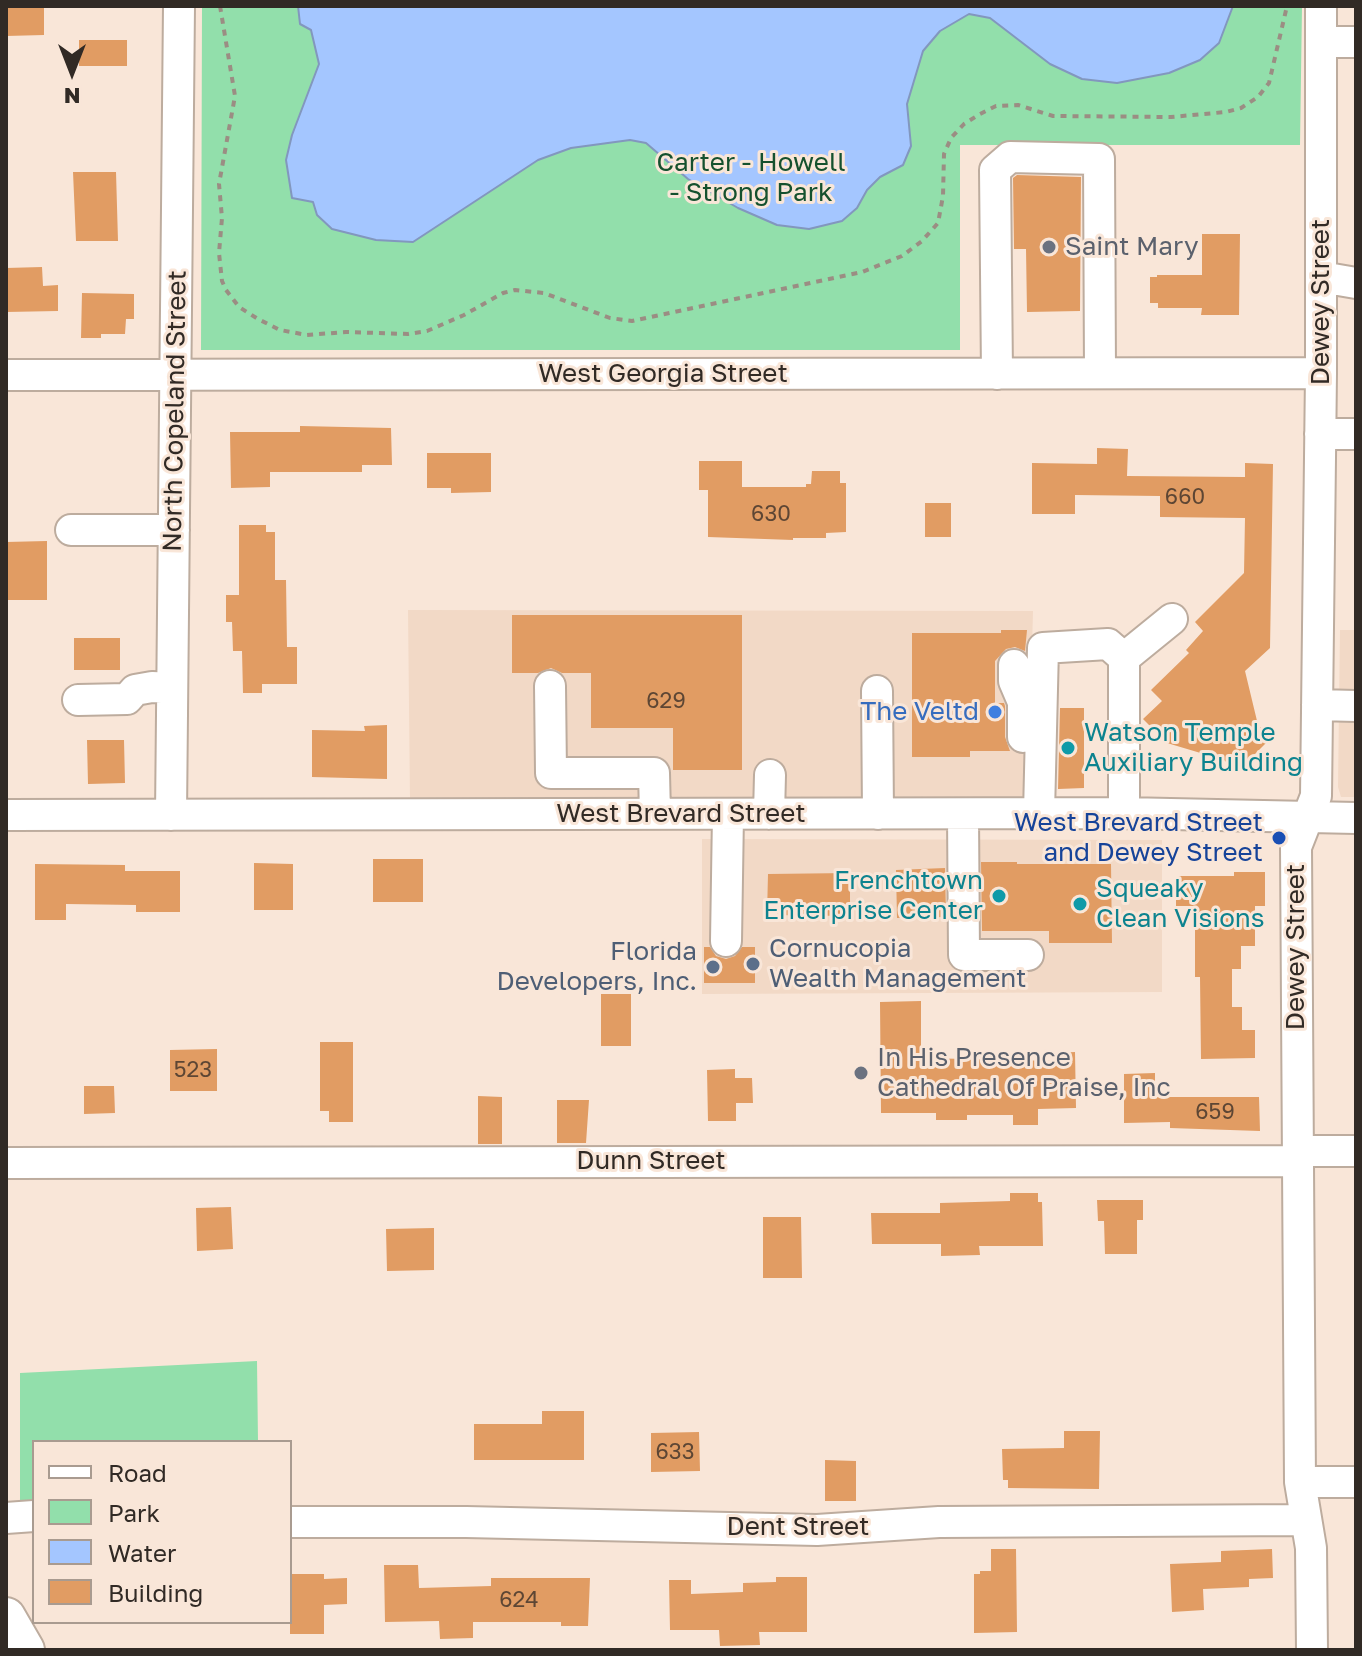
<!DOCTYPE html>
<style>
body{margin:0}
#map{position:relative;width:1362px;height:1656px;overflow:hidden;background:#f9e6d8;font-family:"Golos Text",sans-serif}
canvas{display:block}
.frame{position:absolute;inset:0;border:8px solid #312a25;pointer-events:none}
.legend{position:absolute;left:32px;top:1440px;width:260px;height:184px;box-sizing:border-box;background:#f9e6d8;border:2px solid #a99b90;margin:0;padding:10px 14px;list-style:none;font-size:24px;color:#312a25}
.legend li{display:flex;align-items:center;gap:16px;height:40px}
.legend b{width:40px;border:2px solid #a99b90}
.north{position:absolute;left:32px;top:32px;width:80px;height:80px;-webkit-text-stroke:6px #f9e6d8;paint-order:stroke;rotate:180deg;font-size:22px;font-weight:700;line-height:32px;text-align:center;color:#312a25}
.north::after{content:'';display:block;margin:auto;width:28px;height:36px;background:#312a25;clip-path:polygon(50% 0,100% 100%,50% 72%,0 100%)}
</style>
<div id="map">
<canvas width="1362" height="1656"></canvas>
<div class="frame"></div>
<ul class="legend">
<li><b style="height:10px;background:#fff"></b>Road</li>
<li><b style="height:22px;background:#92dfab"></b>Park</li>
<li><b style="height:22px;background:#a4c6ff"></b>Water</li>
<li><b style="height:22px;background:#e19c63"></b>Building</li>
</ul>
<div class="north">N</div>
</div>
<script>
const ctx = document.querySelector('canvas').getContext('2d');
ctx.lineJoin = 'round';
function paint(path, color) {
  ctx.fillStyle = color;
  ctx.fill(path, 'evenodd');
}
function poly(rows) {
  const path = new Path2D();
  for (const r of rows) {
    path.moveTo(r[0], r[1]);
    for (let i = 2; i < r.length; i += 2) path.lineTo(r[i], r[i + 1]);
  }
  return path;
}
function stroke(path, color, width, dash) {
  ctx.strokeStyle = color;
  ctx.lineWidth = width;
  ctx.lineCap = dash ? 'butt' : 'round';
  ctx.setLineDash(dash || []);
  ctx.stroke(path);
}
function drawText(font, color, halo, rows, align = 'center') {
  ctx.font = font + ' "Golos Text",sans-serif';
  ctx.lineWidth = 6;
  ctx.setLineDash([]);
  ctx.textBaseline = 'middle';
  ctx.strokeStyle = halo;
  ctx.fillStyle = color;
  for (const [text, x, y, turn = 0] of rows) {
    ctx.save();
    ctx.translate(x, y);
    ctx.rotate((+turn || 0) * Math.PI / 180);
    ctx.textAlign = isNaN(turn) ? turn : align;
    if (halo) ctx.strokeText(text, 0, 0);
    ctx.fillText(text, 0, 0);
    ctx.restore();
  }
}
paint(poly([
 [408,610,1033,611,1028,798,410,800],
 [1340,630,1356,630,1356,797,1341,797,1338,787],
 [702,839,1162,840,1162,992,702,994]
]), '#f2d9c6');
paint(poly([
 [202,6,1302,6,1300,145,960,145,960,350,201,350],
 [257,1361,258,1442,34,1442,34,1504,20,1504,20,1373]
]), '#92dfab');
const water = poly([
 [298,6,1233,6,1219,43,1200,60,1169,73,1117,83,1082,79,1050,64,990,18,969,14,940,31,923,51,907,104,911,146,903,165,880,177,867,190,857,208,842,221,809,229,777,225,738,208,688,179,646,143,630,140,571,148,538,160,413,242,376,240,332,229,317,215,313,202,292,198,286,160,292,135,319,64,311,30,300,24,298,6]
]);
paint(water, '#a4c6ff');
stroke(water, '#8297be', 2);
paint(poly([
 [6,6,44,6,44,35,6,36],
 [79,40,127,40,127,66,79,66],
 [73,172,116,172,118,241,76,241],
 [1017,175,1081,177,1080,311,1027,312,1026,249,1014,249,1013,178],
 [1202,234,1240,234,1239,315,1201,315,1202,308,1158,308,1158,303,1150,303,1150,277,1157,277,1157,275,1202,275],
 [42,267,43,286,58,285,58,311,6,312,6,268],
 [82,293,134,294,134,319,126,319,125,334,101,334,101,338,81,338],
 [300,426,391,428,392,465,362,465,362,472,270,472,270,487,231,488,230,432,300,432],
 [1097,448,1128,449,1127,476,1245,477,1245,463,1273,464,1270,648,1245,671,1258,725,1271,738,1237,772,1224,760,1167,743,1143,719,1162,701,1151,690,1189,653,1186,650,1203,631,1195,622,1244,573,1245,518,1160,517,1160,496,1075,495,1075,514,1032,514,1032,463,1097,464],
 [427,453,491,453,491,492,451,493,451,488,427,488],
 [699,461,742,461,742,487,806,487,806,484,811,484,812,471,840,471,840,483,846,483,846,532,826,533,826,538,793,538,793,540,708,537,708,490,699,490],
 [925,503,951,503,951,537,925,537],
 [239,525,266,525,266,532,275,532,275,580,286,580,287,647,297,647,297,684,262,684,262,693,243,693,242,651,233,651,232,622,226,622,226,595,239,595],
 [47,541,47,600,6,600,6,542],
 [512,615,742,615,742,770,673,770,673,728,591,728,591,673,562,673,551,668,538,673,512,673],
 [1001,630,1027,630,1025,651,1015,647,1006,649,995,661,995,703,1004,703,1005,706,1005,737,1010,751,970,751,970,757,912,757,912,633,1001,633],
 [74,638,120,638,120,670,74,670],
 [1060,708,1084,708,1084,788,1058,789],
 [387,725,387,779,312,777,312,730,365,731,364,726],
 [87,740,124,740,125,783,88,784],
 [373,859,423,859,423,902,373,902],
 [981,862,1017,862,1017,864,1111,864,1112,943,1049,943,1049,931,982,931],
 [254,863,293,864,293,910,254,910],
 [35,864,125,865,125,871,180,871,180,912,136,912,136,905,66,904,66,920,35,920],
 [945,868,946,917,897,918,896,870],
 [1234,872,1265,872,1265,906,1255,906,1255,946,1241,946,1241,969,1232,969,1232,1007,1242,1007,1242,1030,1255,1030,1255,1058,1201,1059,1200,977,1195,977,1195,906,1176,906,1176,876,1234,876],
 [850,873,850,916,767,915,768,874],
 [704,947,710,947,716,956,726,959,735,956,742,947,755,947,755,983,704,983],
 [601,994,631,994,631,1046,601,1046],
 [921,1001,921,1058,1055,1061,1055,1053,1075,1052,1076,1108,1038,1109,1038,1125,1013,1125,1013,1115,967,1115,967,1120,936,1120,936,1113,881,1113,880,1002],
 [320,1042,353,1042,353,1122,329,1122,329,1111,320,1111],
 [217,1049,217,1091,170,1091,170,1050],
 [735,1069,735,1078,752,1078,753,1103,736,1103,736,1121,708,1121,707,1070],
 [1155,1073,1155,1097,1259,1097,1260,1131,1170,1128,1170,1122,1124,1123,1124,1074],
 [84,1086,114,1086,115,1113,84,1114],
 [478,1096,502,1097,502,1144,478,1144],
 [557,1100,589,1100,586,1143,557,1143],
 [1010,1193,1038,1193,1038,1202,1042,1202,1043,1246,979,1246,980,1255,941,1256,941,1244,872,1244,871,1213,940,1213,940,1203,1010,1201],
 [1097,1200,1143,1200,1143,1220,1137,1220,1137,1254,1105,1254,1104,1221,1098,1221],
 [231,1207,233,1249,197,1251,196,1208],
 [763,1217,801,1217,802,1278,763,1278],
 [434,1228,434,1270,387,1271,386,1229],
 [542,1411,584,1411,584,1460,474,1460,474,1424,542,1424],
 [1064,1431,1100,1431,1099,1489,1008,1488,1008,1480,1003,1480,1002,1449,1064,1448],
 [699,1432,700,1471,651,1472,651,1433],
 [825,1460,856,1461,856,1501,825,1501],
 [991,1549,1016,1549,1017,1632,974,1633,974,1574,980,1574,980,1571,991,1571],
 [1272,1549,1273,1578,1249,1579,1249,1587,1203,1589,1204,1610,1172,1612,1170,1564,1221,1562,1221,1551],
 [384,1565,418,1565,419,1588,491,1586,491,1578,590,1578,588,1626,561,1626,561,1622,473,1622,473,1638,440,1639,439,1621,385,1622],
 [290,1574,324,1574,324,1579,347,1578,347,1604,324,1605,324,1634,290,1634],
 [776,1577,807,1577,807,1632,759,1632,760,1645,720,1646,719,1630,670,1630,669,1580,691,1580,691,1594,743,1592,743,1583,776,1582]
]), '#e19c63');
const minor = poly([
 [1321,42,1356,42],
 [1321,277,1356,283],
 [997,374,995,170,1010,157,1099,159,1100,373],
 [6,375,1321,373],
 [1320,434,1356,434],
 [71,530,174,530],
 [1124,658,1172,619],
 [1014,665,1014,681,1023,702,1023,737],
 [550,686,551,773,654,773,655,814],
 [877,691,878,814],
 [78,700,127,699,135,690,152,687,172,688],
 [1317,705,1356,706],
 [1039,813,1043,648,1108,644,1124,658,1124,813],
 [769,814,770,775],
 [963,814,964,955,1028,955],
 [6,815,1124,813,1356,818],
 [171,815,179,6],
 [726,941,728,814],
 [1297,1151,1356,1151],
 [6,1163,1297,1161],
 [1300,1482,1356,1482],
 [6,1518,34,1516],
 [290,1522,466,1522,817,1530,939,1522,1305,1520],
 [1312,1650,1311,1548,1300,1482,1296,847,1316,796,1321,373,1321,6]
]);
const major = poly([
 [6,1617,25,1650]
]);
stroke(minor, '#bdac9e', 34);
stroke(major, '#bdac9e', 42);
stroke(poly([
 [220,6,235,96,219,184,222,218,219,253,222,281,226,290,239,307,258,319,280,330,307,335,346,332,408,334,427,331,464,315,503,293,515,290,544,293,610,318,632,321,862,272,902,256,922,241,938,223,943,196,944,154,951,138,964,124,980,114,996,106,1018,105,1053,116,1171,117,1226,112,1241,108,1258,97,1269,83,1287,6]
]), '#9b8d83', 4, [6, 6]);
stroke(minor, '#fff', 30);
stroke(major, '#fff', 38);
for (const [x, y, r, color] of [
 [1049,247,8,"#6b7280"],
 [995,712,8,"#3f7fe0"],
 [1068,748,8,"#0f9aa8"],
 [1279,838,8,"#1a4fb4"],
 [999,896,8,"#0f9aa8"],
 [1080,904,8,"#0f9aa8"],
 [753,964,8,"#5c6f8a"],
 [713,967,8,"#5c6f8a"],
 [861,1073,8,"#6b7280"]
]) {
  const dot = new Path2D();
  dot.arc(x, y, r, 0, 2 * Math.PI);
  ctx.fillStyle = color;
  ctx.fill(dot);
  stroke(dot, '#f9e6d8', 3);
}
drawText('22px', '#5d4634', null, [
 ["660",1185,497],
 ["630",771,514],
 ["629",666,701],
 ["523",193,1070],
 ["659",1215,1112],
 ["633",675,1452],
 ["624",519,1600]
]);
drawText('26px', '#15512e', '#f9e6d8', [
 ["Carter - Howell",751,163],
 ["- Strong Park",751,193]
]);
drawText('26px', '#5b616d', '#f9e6d8', [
 ["Saint Mary",1065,247],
 ["In His Presence",877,1058],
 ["Cathedral Of Praise, Inc",877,1088]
], 'left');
drawText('26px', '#312a25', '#f9e6d8', [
 ["Dewey Street",1321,302,-90],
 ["West Georgia Street",663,374],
 ["North Copeland Street",175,411,-89],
 ["West Brevard Street",681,814],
 ["Dewey Street",1296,947,-90],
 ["Dunn Street",651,1161],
 ["Dent Street",798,1527]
]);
drawText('26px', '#366cbe', '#f9e6d8', [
 ["The Veltd",979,712]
], 'right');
drawText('26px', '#0d838f', '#f9e6d8', [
 ["Watson Temple",1084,733],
 ["Auxiliary Building",1084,763],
 ["Frenchtown",983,881,"right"],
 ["Enterprise Center",983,911,"right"],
 ["Squeaky",1096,889],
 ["Clean Visions",1096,919]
], 'left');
drawText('26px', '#164399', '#f9e6d8', [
 ["West Brevard Street",1263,823],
 ["and Dewey Street",1263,853]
], 'right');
drawText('26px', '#4e5e75', '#f9e6d8', [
 ["Cornucopia",769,949],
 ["Wealth Management",769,979],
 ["Florida",697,952,"right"],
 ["Developers, Inc.",697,982,"right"]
], 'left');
</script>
